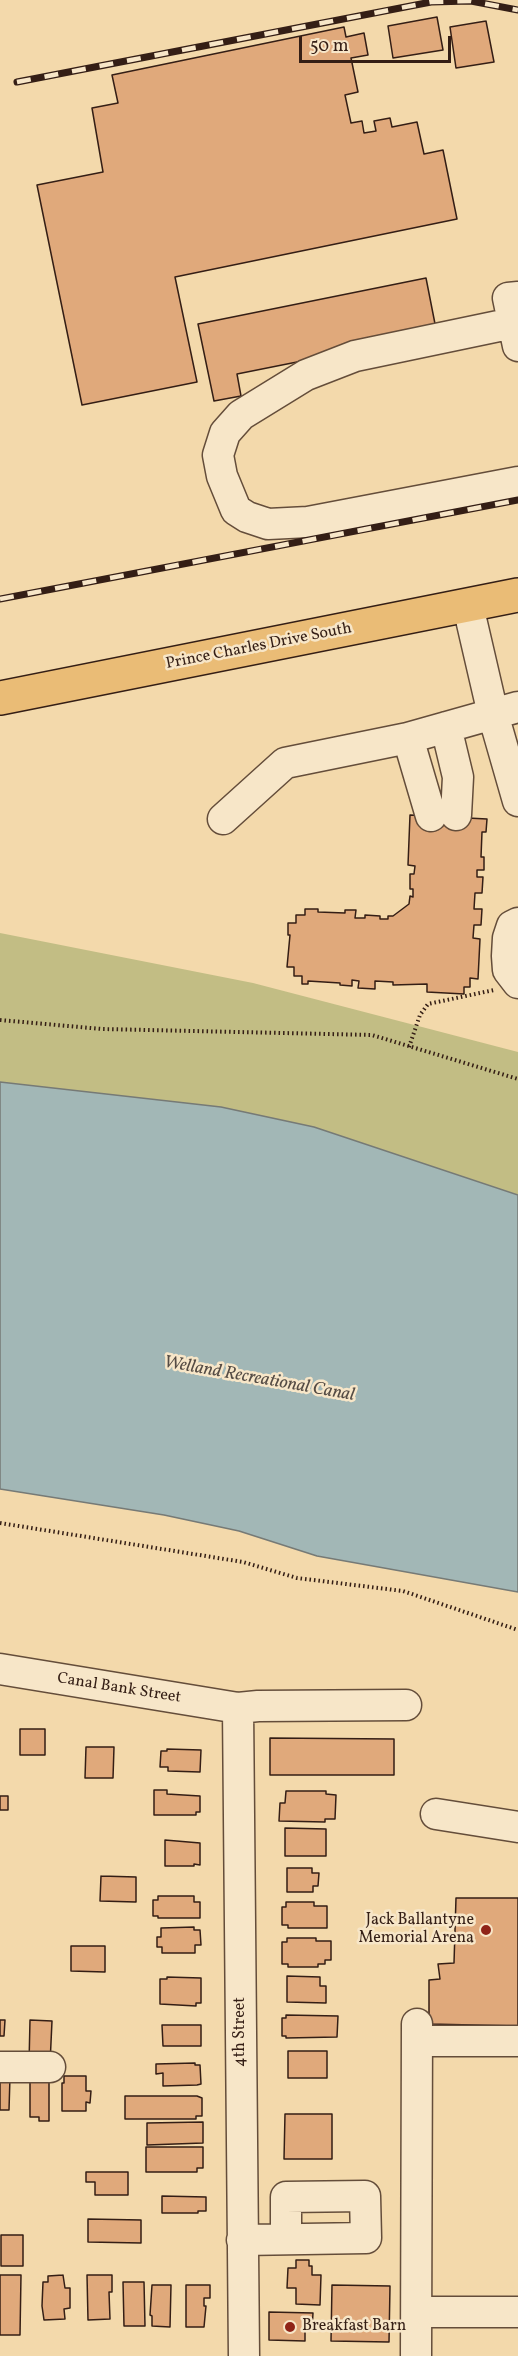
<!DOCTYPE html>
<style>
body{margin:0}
#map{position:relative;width:518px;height:2356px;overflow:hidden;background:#f3d9ab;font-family:Vollkorn,serif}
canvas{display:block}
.scale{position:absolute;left:299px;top:36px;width:152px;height:27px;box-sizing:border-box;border:3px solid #341e15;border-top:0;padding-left:8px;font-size:18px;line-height:21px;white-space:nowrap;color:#341e15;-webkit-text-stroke:4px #f7e6c8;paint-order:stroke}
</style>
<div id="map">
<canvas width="518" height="2356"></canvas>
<div class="scale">50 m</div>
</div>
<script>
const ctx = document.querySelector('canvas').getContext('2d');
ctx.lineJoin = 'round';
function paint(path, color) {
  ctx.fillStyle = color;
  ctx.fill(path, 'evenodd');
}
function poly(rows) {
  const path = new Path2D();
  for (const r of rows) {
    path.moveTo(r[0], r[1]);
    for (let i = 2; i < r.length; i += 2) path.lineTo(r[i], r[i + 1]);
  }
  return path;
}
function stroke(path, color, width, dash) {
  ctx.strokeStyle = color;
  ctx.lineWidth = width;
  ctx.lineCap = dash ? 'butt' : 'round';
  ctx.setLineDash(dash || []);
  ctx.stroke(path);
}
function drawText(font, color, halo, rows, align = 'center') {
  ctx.font = font + ' Vollkorn,serif';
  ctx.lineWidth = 5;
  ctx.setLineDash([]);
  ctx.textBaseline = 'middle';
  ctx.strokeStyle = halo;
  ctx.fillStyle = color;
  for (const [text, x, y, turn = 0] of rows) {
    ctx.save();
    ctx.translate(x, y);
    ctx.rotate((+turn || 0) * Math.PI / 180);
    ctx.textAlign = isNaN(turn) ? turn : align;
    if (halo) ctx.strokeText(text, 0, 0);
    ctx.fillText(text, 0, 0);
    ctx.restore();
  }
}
paint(poly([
 [0,933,253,983,518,1052,518,1265,0,1165]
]), '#c2bd84');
const water = poly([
 [0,1082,221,1107,314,1127,518,1195,518,1592,317,1556,239,1531,164,1515,0,1489,0,1082]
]);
paint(water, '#a2b7b6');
stroke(water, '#767a76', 1.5);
const building = poly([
 [437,17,443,50,393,58,388,26,437,17],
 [486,21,494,62,456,68,450,27,486,21],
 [344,27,346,37,364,33,368,55,351,58,358,92,345,95,351,123,362,121,364,133,376,131,374,121,390,118,392,127,417,122,424,154,443,150,457,219,175,277,197,382,82,405,37,185,103,172,92,108,118,103,112,75,344,27],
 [426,278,437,334,237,374,241,396,214,401,198,324,426,278],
 [410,815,487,819,486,832,482,832,481,857,484,857,484,870,477,870,477,877,483,877,482,893,475,893,474,909,482,909,481,925,474,925,473,938,480,939,478,979,470,978,470,987,464,987,464,994,427,992,427,984,393,985,393,982,375,981,375,989,358,988,359,981,352,980,352,986,340,985,340,983,308,981,308,984,302,984,302,976,294,976,294,967,287,967,290,935,288,935,288,923,296,923,296,915,305,915,305,909,318,909,318,912,345,913,345,910,356,910,355,918,365,918,365,915,380,916,380,919,388,919,388,916,393,916,409,904,410,896,413,897,413,889,410,889,410,874,414,874,415,866,408,865,410,815],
 [20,1729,45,1729,45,1755,20,1755,20,1729],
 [270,1738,394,1739,394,1775,270,1775,270,1738],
 [86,1747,114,1747,113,1778,85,1778,86,1747],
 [167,1749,201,1750,200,1772,168,1771,168,1767,160,1767,161,1751,167,1751,167,1749],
 [154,1790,167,1790,167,1794,200,1796,200,1812,196,1812,196,1815,154,1815,154,1790],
 [286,1791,326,1791,326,1794,336,1795,335,1819,325,1819,325,1822,279,1821,280,1803,285,1803,286,1791],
 [0,1796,8,1796,8,1810,0,1810,0,1796],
 [285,1828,326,1829,326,1856,285,1856,285,1828],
 [165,1840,200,1843,200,1865,194,1864,194,1866,165,1866,165,1840],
 [287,1868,312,1868,312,1873,319,1873,318,1886,313,1886,313,1892,287,1892,287,1868],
 [101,1876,136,1877,136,1902,100,1901,101,1876],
 [158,1896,194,1896,194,1902,200,1902,200,1918,158,1918,158,1916,153,1916,153,1900,158,1900,158,1896],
 [456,1898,518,1898,518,2026,429,2024,429,1980,440,1979,438,1964,454,1963,456,1898],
 [286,1902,314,1902,314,1906,327,1906,327,1928,288,1928,288,1925,282,1925,282,1907,286,1907,286,1902],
 [194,1927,194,1930,200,1930,201,1945,195,1945,195,1953,162,1953,162,1947,157,1947,157,1937,161,1937,161,1928,194,1927],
 [287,1938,316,1938,316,1941,331,1941,331,1960,325,1960,325,1964,318,1964,318,1967,288,1967,288,1964,282,1964,282,1942,287,1942,287,1938],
 [71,1946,105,1946,105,1972,71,1971,71,1946],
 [287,1976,320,1977,320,1986,326,1986,326,2003,287,2002,287,1976],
 [167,1977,201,1978,201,2003,196,2003,196,2006,160,2004,160,1979,167,1979,167,1977],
 [286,2015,338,2016,337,2037,286,2038,286,2036,282,2036,282,2018,286,2018,286,2015],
 [0,2020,5,2020,4,2036,0,2036,0,2020],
 [30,2020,52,2021,50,2064,29,2064,30,2020],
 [162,2025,201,2025,201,2046,163,2046,162,2025],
 [288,2051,327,2051,327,2078,288,2078,288,2051],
 [195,2063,195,2065,200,2065,201,2084,197,2085,163,2086,163,2073,156,2074,156,2064,195,2063],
 [49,2076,49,2121,39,2121,39,2117,30,2117,30,2082,32,2082,32,2077,49,2076],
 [64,2076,86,2076,86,2091,91,2091,90,2103,86,2102,86,2111,62,2111,62,2083,64,2083,64,2076],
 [0,2077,10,2077,9,2110,0,2110,0,2077],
 [125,2096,197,2096,202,2098,202,2116,196,2116,196,2119,125,2119,125,2096],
 [285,2114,332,2114,332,2159,284,2159,285,2114],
 [203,2122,203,2143,147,2145,147,2123,203,2122],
 [146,2147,203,2147,203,2168,197,2168,197,2172,146,2172,146,2147],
 [86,2172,128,2172,128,2195,95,2195,95,2182,86,2182,86,2172],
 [162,2196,206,2197,206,2211,198,2211,198,2213,162,2213,162,2196],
 [88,2219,141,2220,141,2243,88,2242,88,2219],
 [1,2235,23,2235,23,2266,1,2266,1,2235],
 [296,2260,309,2260,309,2266,312,2266,312,2275,321,2275,320,2305,296,2304,296,2288,287,2288,288,2268,296,2268,296,2260],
 [0,2275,21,2275,20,2335,0,2335,0,2275],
 [63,2275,65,2288,70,2288,70,2308,64,2309,65,2319,44,2320,42,2306,43,2282,48,2282,48,2276,63,2275],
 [87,2275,112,2275,112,2292,109,2292,110,2319,88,2320,87,2275],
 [123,2282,144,2282,145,2326,124,2326,123,2282],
 [152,2285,171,2285,170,2327,152,2326,152,2316,150,2315,152,2285],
 [186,2285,210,2285,210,2298,204,2298,204,2306,206,2306,204,2327,186,2327,186,2285],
 [332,2285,390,2286,389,2342,331,2341,332,2285],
 [269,2312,313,2313,312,2330,305,2330,305,2341,269,2340,269,2312]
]);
paint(building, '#e0a97b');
stroke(building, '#341e15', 1.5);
const minor = poly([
 [518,297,508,298,518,346],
 [513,323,355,356,306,375,241,415,225,433,218,455,222,476,236,510,247,517,268,524,308,522,518,482],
 [468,606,493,714,518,801],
 [446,727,458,777,456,815],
 [408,738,431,816],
 [223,819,285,763,408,738,518,707],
 [518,923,512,926,508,938,507,956,508,970,518,983],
 [0,1669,238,1708,258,1706,406,1705],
 [238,1708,244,2356],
 [436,1814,518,1827],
 [417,2041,518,2041],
 [0,2067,50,2067],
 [242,2240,366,2238,365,2196,286,2197,286,2239],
 [417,2312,518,2312],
 [416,2356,417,2024]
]);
const major = poly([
 [0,698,518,595]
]);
stroke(minor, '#644d3a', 33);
stroke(major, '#341e15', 36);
stroke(poly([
 [0,1020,102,1029,372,1035,518,1079],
 [409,1047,420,1015,428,1004,494,990],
 [0,1523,243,1562,297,1578,403,1591,518,1630]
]), '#341e15', 4, [1.5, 3]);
stroke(minor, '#f7e6c8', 30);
stroke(major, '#eabc76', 33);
const rail = poly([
 [17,82,431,2,471,1,518,10],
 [0,599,518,500]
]);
stroke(rail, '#341e15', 7);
stroke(rail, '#f7e6c8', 4.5, [14]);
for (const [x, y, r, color] of [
 [486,1930,6,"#8f2418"],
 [290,2327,6,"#8f2418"]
]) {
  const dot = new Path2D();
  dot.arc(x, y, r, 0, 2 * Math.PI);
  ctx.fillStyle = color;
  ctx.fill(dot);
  stroke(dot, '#f7e6c8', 2);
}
drawText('16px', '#341e15', '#f7e6c8', [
 ["Prince Charles Drive South",259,647,-11],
 ["Canal Bank Street",119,1689,9],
 ["4th Street",241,2032,-90]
]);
drawText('16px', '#341e15', '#f7e6c8', [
 ["Jack Ballantyne",474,1921],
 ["Memorial Arena",474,1939],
 ["Breakfast Barn",302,2327,"left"]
], 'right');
drawText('italic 18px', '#554c45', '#f7e6c8', [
 ["Welland Recreational Canal",259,1380,10]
]);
</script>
